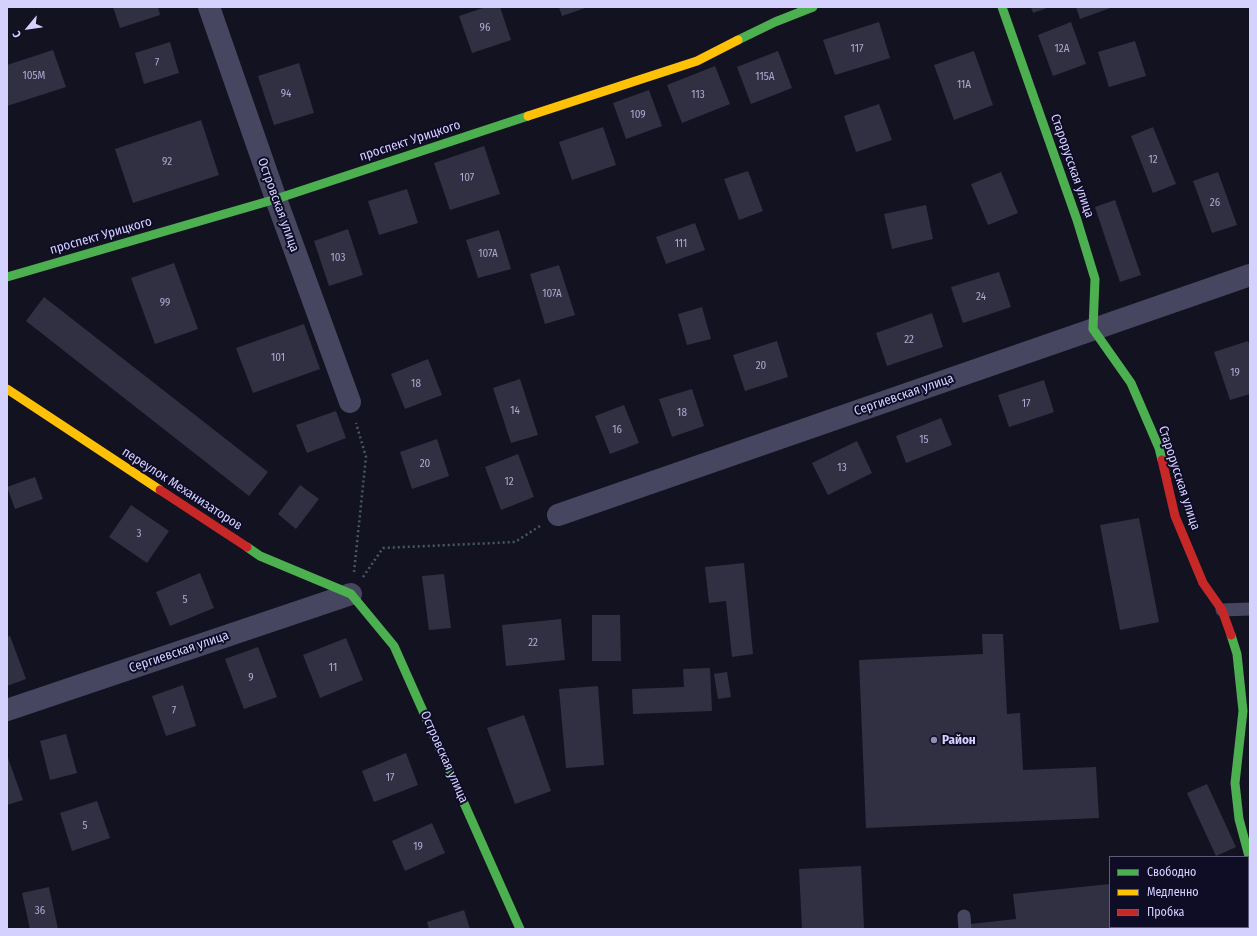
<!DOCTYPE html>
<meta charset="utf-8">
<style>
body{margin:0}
#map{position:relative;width:1257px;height:936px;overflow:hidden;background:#131220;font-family:"Fira Sans Condensed",sans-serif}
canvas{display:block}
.frame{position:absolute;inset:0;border:8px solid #d4d1ff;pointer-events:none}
.legend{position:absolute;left:1109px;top:856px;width:140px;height:72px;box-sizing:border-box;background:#0f0c26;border:1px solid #5e5b7d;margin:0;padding:5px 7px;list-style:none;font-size:12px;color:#d4d1ff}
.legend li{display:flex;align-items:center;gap:8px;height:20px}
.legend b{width:20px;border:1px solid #5e5b7d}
.north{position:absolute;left:8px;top:8px;width:40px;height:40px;-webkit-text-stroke:3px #0f0c26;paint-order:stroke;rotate:241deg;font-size:11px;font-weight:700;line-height:16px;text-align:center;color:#d4d1ff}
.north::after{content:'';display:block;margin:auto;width:14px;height:18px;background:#d4d1ff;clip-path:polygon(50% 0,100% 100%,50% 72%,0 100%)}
</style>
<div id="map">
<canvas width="1257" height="936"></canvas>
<div class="frame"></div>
<ul class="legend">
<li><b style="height:5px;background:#4caf50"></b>Свободно</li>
<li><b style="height:5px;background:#ffc107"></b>Медленно</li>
<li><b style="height:5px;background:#c62828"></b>Пробка</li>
</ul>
<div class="north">С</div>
</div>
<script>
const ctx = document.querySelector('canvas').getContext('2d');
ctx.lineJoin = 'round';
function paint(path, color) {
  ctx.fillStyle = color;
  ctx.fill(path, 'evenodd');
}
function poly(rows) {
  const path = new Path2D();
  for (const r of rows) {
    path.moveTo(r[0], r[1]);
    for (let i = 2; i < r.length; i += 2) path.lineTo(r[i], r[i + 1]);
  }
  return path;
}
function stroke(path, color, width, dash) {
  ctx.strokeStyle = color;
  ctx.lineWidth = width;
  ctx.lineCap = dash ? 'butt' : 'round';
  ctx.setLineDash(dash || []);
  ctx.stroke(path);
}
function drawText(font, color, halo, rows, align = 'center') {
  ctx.font = font + ' "Fira Sans Condensed",sans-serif';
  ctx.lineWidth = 4;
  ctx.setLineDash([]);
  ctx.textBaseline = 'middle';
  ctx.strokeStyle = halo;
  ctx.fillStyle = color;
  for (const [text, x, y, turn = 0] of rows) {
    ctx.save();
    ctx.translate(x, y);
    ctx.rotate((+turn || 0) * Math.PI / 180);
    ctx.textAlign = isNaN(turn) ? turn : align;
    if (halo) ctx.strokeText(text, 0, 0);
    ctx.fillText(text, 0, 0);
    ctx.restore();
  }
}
paint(poly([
 [113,7,158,7,160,15,120,28],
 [486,7,500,7,511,40,472,53,459,16],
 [559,7,588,7,562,16],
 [1031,7,1050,7,1033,13],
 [1076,7,1113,7,1080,19],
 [879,22,890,58,835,75,823,40],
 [1071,22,1086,64,1053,76,1038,35],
 [1135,41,1146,76,1109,87,1098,52],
 [170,42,179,73,144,84,135,53],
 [53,50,66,87,7,106,7,65],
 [778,51,792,88,751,104,737,67],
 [974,51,993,105,954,120,934,65],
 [299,63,314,113,274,125,258,76],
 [715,66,730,104,682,123,667,85],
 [649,90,662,126,626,139,613,103],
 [879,104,892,140,856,152,844,116],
 [201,120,219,175,133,203,115,149],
 [603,127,616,165,572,180,559,142],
 [1153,127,1176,184,1153,193,1131,136],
 [484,146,500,194,450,210,434,163],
 [748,171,763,211,739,220,724,179],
 [1001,172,1018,213,988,225,971,184],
 [1218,172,1237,225,1212,233,1193,181],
 [407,189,418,223,379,235,368,201],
 [1115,200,1141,275,1120,282,1095,207],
 [926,205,933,239,892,249,884,214],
 [695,223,705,250,666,264,656,237],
 [348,229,363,275,329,286,314,241],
 [499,230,511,269,478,278,466,240],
 [174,263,198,329,155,344,131,278],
 [559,265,575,315,545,324,530,274],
 [999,272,1011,307,963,323,951,287],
 [44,297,268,472,249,496,26,321],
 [702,307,711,339,687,345,678,314],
 [932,313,943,347,887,366,876,333],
 [304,324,320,369,253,393,236,348],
 [777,341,788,377,745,391,733,355],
 [1248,341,1250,347,1250,394,1230,400,1214,352],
 [428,359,442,395,405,409,391,374],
 [520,379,538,435,511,443,493,388],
 [1044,380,1054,412,1009,427,998,395],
 [692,389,704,426,672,437,659,399],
 [624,405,639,443,610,454,595,416],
 [336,411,346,438,307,453,296,425],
 [941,418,952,445,906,463,896,436],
 [437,439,449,476,412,489,400,452],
 [857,441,872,473,828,495,812,463],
 [518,454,534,497,501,510,485,467],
 [35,477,43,499,15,509,7,487],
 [300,485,319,499,296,529,278,514],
 [131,505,169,531,147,563,109,537],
 [1139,518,1159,622,1120,630,1100,525],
 [744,563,753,654,732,657,726,601,709,603,705,567],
 [200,573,214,608,170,626,156,592],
 [444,574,451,628,429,630,422,576],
 [592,615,620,615,621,661,592,661],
 [561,619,565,660,506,666,502,625],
 [982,634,1003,634,1007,714,1020,713,1023,770,1096,767,1099,818,866,828,859,660,983,654],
 [10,636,26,679,7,686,7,637],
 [346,638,363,680,320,698,303,655],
 [258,647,277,697,244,709,225,659],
 [710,668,712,711,633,714,632,689,684,687,683,669],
 [727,672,731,697,718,699,714,674],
 [183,685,196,726,166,736,152,696],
 [598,686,604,765,566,768,559,689],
 [524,715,551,791,515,804,487,728],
 [66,734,77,773,50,780,40,741],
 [406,753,418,785,374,802,362,771],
 [7,755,23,800,7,805],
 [1207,784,1236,847,1216,856,1187,793],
 [97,801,110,838,72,851,60,813],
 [432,823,445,853,405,871,392,841],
 [861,866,864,928,802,929,799,869],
 [1110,884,1110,927,1139,927,1139,929,971,929,971,924,1016,919,1013,894],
 [49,887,58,929,30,929,22,893],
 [464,910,470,929,429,929,427,922]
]), '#313042');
stroke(poly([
 [354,572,366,457,356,423],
 [363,577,383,548,515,542,540,526]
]), '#465968', 2.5, [2, 3]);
stroke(poly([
 [1222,610,1250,609],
 [964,916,965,929]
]), '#464661', 13);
stroke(poly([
 [209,7,276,199,350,402],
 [558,515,1250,275],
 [7,710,351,594]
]), '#464661', 22);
stroke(poly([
 [1002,7,1077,220,1095,279,1093,329,1131,383,1159,448,1162,460],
 [738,40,775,22,813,7],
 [7,277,276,199,528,116],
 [247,547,260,556,351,594,394,646,520,929],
 [1231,635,1237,654,1243,711,1235,783,1239,819,1250,860]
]), '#4caf50', 9);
stroke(poly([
 [528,116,697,61,738,40],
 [7,389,160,490]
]), '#ffc107', 9);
stroke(poly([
 [1162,460,1175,516,1203,583,1222,610,1231,635],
 [160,490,247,547]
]), '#c62828', 9);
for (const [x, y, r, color] of [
 [934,740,4,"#908eb1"]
]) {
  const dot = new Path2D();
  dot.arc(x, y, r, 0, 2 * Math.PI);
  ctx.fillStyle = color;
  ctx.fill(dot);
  stroke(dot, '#0f0c26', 1.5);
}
drawText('11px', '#aba9d0', null, [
 ["96",485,28],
 ["117",857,49],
 ["12А",1062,49],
 ["7",157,63],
 ["105М",34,76],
 ["115А",765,77],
 ["11А",964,85],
 ["94",286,94],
 ["113",698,95],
 ["109",638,115],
 ["12",1153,160],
 ["92",167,162],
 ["107",467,178],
 ["26",1215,203],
 ["111",681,244],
 ["107А",488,254],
 ["103",338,258],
 ["107А",552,294],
 ["24",981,297],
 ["99",165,303],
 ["22",909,340],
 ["101",278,358],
 ["20",761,366],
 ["19",1235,373],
 ["18",416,384],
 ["17",1026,404],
 ["14",515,411],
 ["18",682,413],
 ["16",617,430],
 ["15",924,440],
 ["20",425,464],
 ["13",842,468],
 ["12",509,482],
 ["3",139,534],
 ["5",185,600],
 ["22",533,643],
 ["11",333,668],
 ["9",251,678],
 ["7",174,711],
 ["17",390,778],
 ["5",85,826],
 ["19",418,847],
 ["36",40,911]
]);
drawText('13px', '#d4d1ff', '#0f0c26', [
 ["проспект Урицкого",410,141,-18],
 ["Старорусская улица",1072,166,71],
 ["Островская улица",278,205,70],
 ["проспект Урицкого",101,236,-16],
 ["Сергиевская улица",904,395,-19],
 ["Старорусская улица",1179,478,72],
 ["переулок Механизаторов",182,489,33],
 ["Сергиевская улица",179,652,-19],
 ["Островская улица",444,757,66]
]);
drawText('bold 13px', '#d4d1ff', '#0f0c26', [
 ["Район",942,740]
], 'left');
</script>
